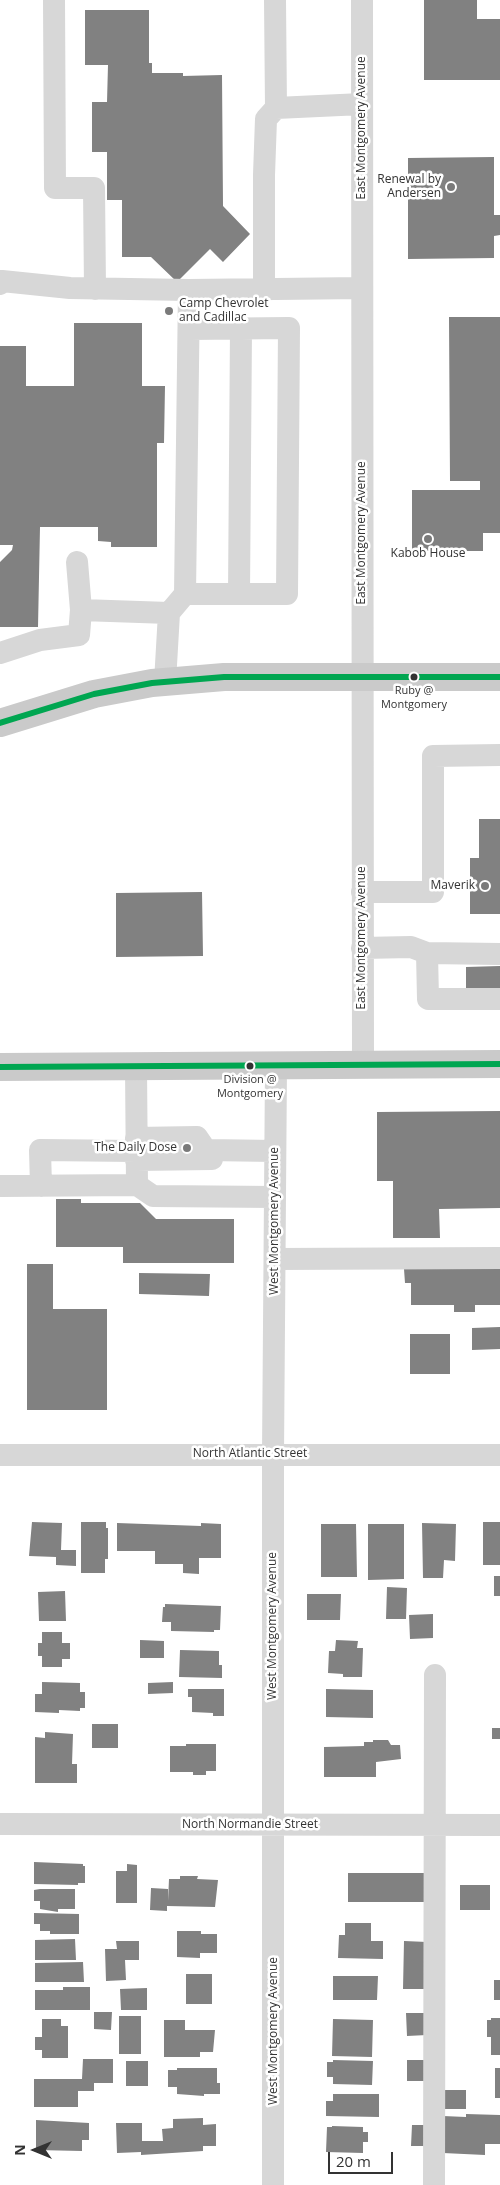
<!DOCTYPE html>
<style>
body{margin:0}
#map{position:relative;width:500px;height:2185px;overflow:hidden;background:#fff;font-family:"Open Sans",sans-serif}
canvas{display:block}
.north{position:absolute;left:10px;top:2125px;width:50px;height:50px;-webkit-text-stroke:4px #fff;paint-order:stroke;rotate:270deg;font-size:14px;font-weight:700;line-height:20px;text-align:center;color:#333}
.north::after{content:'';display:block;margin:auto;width:18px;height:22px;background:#333;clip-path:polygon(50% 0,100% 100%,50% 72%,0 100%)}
.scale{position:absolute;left:328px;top:2152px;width:65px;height:22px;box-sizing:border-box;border:2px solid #333;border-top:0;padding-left:6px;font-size:15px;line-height:18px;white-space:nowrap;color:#333;-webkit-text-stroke:4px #fff;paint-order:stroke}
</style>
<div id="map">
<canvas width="500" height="2185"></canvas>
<div class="north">N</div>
<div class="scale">20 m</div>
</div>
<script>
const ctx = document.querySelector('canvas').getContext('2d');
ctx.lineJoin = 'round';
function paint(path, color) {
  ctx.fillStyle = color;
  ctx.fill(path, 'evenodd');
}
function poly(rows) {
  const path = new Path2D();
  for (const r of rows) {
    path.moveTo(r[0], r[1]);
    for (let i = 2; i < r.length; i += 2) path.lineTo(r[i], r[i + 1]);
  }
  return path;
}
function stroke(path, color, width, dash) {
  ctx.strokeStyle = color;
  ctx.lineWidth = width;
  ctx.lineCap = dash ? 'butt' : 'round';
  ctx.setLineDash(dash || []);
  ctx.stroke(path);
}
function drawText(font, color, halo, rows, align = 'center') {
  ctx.font = font + ' "Open Sans",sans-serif';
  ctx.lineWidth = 5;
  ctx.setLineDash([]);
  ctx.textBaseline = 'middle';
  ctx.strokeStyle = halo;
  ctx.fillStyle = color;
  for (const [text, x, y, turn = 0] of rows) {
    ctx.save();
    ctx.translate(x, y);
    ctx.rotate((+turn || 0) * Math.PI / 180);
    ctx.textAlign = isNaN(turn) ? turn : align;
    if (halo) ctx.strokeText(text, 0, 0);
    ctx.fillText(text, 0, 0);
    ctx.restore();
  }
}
paint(poly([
 [424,0,477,0,477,19,500,19,500,80,424,80],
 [85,10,149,10,149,63,152,63,152,73,183,73,183,76,222,75,223,206,250,234,223,262,210,249,177,282,151,257,122,257,122,200,107,200,107,152,92,152,92,102,107,102,108,65,85,65],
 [494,157,494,215,500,215,500,235,494,236,494,258,408,259,408,158],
 [449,317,500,317,500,533,483,533,483,551,412,551,412,490,480,490,480,481,450,481],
 [74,323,142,323,142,386,165,386,164,443,157,443,157,547,111,547,111,542,98,541,98,527,40,527,38,627,0,627,0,562,12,550,13,545,0,545,0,346,26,346,26,386,74,386],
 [479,819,500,819,500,914,470,914,470,858,479,858],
 [202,892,203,956,116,957,116,893],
 [500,966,500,989,466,989,466,967],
 [500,1111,500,1208,439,1209,440,1238,393,1238,393,1181,377,1181,377,1112],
 [56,1199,81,1199,81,1203,140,1203,156,1219,234,1219,234,1263,123,1263,123,1247,56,1247],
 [27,1264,53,1264,53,1309,107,1309,107,1410,27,1410],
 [500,1268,500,1305,475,1305,475,1312,454,1312,454,1305,411,1305,411,1283,405,1283,404,1269],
 [139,1273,210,1274,209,1296,139,1294],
 [500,1327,500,1349,472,1350,472,1328],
 [410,1334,450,1334,450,1374,410,1374],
 [32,1522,62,1523,61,1550,76,1550,76,1566,56,1565,56,1557,29,1556],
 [81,1522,106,1522,106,1528,108,1528,108,1559,105,1559,105,1573,81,1573],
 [483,1522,500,1522,500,1565,483,1565],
 [117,1523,201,1526,201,1523,221,1524,221,1558,199,1558,199,1574,183,1573,183,1564,155,1564,155,1551,117,1551],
 [422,1523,456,1524,455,1561,444,1560,443,1578,423,1578],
 [321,1524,356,1524,357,1577,321,1577],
 [368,1524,404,1524,404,1579,368,1580],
 [494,1576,500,1576,500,1596,494,1596],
 [387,1587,407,1588,406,1619,386,1619],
 [65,1591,66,1621,39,1621,38,1592],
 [307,1594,341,1594,340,1620,307,1620],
 [165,1604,221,1606,220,1630,214,1630,214,1632,171,1631,171,1622,162,1622,163,1607,165,1607],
 [433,1614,433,1638,410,1639,409,1615],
 [42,1632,62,1632,62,1643,70,1643,70,1659,62,1659,62,1667,42,1667,42,1656,38,1656,38,1643,42,1643],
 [140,1640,164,1641,164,1658,140,1658],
 [336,1640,358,1641,357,1648,363,1648,362,1677,343,1677,343,1674,328,1673,329,1651,335,1651],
 [180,1650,219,1651,219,1665,222,1665,222,1678,179,1677],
 [42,1682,80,1683,80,1692,85,1692,85,1708,80,1708,80,1711,59,1710,59,1713,35,1712,35,1694,42,1694],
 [173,1682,173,1693,148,1694,148,1683],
 [188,1689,224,1689,224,1716,213,1716,213,1713,192,1712,192,1697,188,1697],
 [326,1689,373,1690,373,1718,326,1717],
 [92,1724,118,1724,118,1748,92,1748],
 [492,1728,500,1728,500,1739,492,1739],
 [45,1732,73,1734,72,1764,77,1764,77,1783,35,1783,35,1737,45,1738],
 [373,1740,388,1740,391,1745,400,1745,401,1759,376,1762,376,1777,324,1777,324,1747,364,1746,364,1742,373,1742],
 [186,1744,216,1744,216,1771,206,1771,206,1775,193,1775,193,1772,170,1772,170,1746,186,1746],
 [34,1862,83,1864,83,1866,85,1866,85,1883,78,1883,78,1885,34,1884],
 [127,1864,137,1865,137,1903,116,1903,116,1871,127,1871],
 [348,1873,425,1873,425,1902,348,1902],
 [180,1876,198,1876,197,1879,218,1880,215,1907,167,1906,167,1911,150,1910,151,1888,168,1889,168,1901,169,1879,180,1879],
 [460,1885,490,1885,490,1910,460,1910],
 [40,1889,75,1889,75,1909,58,1909,58,1912,40,1909,40,1901,34,1901,34,1890],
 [34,1913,79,1914,79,1934,50,1934,50,1931,40,1931,40,1924,34,1924],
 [345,1923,371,1923,371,1941,383,1941,383,1959,338,1958,339,1935,345,1935],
 [177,1931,201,1931,201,1934,217,1934,217,1953,200,1953,200,1958,177,1957],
 [75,1939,76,1960,35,1960,35,1940],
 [116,1941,139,1941,139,1960,125,1960,126,1980,106,1981,105,1949,117,1949],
 [404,1941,427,1942,424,1989,403,1989],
 [83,1962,84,1982,35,1982,35,1963],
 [186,1974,212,1974,212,2004,186,2004],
 [333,1976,378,1976,377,2000,333,2000],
 [494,1980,500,1980,500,2000,494,2000],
 [63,1987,90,1987,90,2010,35,2010,35,1990,63,1990],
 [147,1988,147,2010,121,2010,120,1989],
 [94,2012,112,2012,111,2030,94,2029],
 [406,2013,426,2013,427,2035,407,2036],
 [119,2016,141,2016,141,2054,119,2054],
 [491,2018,500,2018,500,2055,491,2055,491,2037,487,2037,487,2020,491,2020],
 [42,2019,61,2019,61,2026,68,2026,68,2058,42,2058,42,2050,35,2050,35,2037,42,2037],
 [333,2019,373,2020,372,2057,332,2056],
 [164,2020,185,2020,185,2030,215,2030,213,2052,200,2052,200,2057,164,2057],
 [83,2059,113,2059,113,2083,94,2083,94,2091,78,2091,78,2107,34,2107,34,2079,82,2079],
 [333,2060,373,2061,372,2085,333,2084,333,2077,327,2077,327,2062,333,2062],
 [407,2060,426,2060,425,2081,407,2081],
 [126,2061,148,2061,148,2086,126,2086],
 [177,2068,217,2068,217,2083,220,2083,220,2094,204,2094,204,2096,177,2094,177,2087,168,2087,168,2070,177,2070],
 [495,2068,500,2068,500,2098,495,2098],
 [444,2090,466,2090,466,2109,444,2109],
 [333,2094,379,2094,379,2117,326,2116,326,2101,333,2101],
 [466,2114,500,2115,500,2144,485,2144,485,2155,443,2153,443,2116,466,2117],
 [203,2118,203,2125,216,2124,216,2146,203,2146,203,2151,141,2155,141,2152,117,2153,116,2123,142,2123,142,2141,163,2141,162,2129,173,2128,173,2119],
 [36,2120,89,2123,89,2140,82,2140,82,2151,36,2150],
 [412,2125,425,2125,425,2146,411,2146],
 [332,2126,363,2127,363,2132,368,2132,368,2142,363,2142,363,2153,326,2152,327,2127,332,2127]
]), '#818181');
stroke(poly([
 [54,0,55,188,94,188,95,289],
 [362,0,363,1066],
 [276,108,362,104],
 [0,284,2,281,70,288,189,290,362,288],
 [264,289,264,175,266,119,276,108,275,0],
 [185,594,287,594,289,328,189,329],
 [239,594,241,328],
 [81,610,169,613],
 [0,653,40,640,79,635,81,610,77,562],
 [165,682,169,613,185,594,189,290],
 [362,892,433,892,433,756,500,755],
 [362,948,411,947,427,953,500,954],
 [427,953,428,999,500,999],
 [136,1138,197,1137,212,1159,136,1160],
 [206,1150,275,1151],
 [137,1185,153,1196,275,1197],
 [0,1186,137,1185,136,1067],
 [41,1186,40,1150,136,1151],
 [275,1259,500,1258],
 [0,1455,500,1455],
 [0,1824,500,1825],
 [273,2185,273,1454,276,1066],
 [434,2185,435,1675]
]), '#d7d7d7', 22);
stroke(poly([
 [0,723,94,694,152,683,224,677,500,677],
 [0,1067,500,1064]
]), '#cacaca', 28);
stroke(poly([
 [0,723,94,694,152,683,224,677,500,677],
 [0,1067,500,1064]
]), '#00a651', 6);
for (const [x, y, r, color] of [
 [451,187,5,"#7a7a7a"],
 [169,311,5,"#7a7a7a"],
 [428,539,5,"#7a7a7a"],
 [414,677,4.5,"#333"],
 [485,886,5,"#7a7a7a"],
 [250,1066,4.5,"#333"],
 [187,1148,5,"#7a7a7a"]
]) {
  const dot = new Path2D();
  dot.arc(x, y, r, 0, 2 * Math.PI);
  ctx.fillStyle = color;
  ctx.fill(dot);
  stroke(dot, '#fff', 2);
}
drawText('11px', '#333', '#fff', [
 ["Ruby @",414,691],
 ["Montgomery",414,705],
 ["Division @",250,1080],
 ["Montgomery",250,1094]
]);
drawText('12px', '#333', '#fff', [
 ["East Montgomery Avenue",362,128,-90],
 ["East Montgomery Avenue",362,533,-90],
 ["East Montgomery Avenue",362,938,-90],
 ["West Montgomery Avenue",275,1221,-90],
 ["North Atlantic Street",250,1454],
 ["West Montgomery Avenue",273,1626,-90],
 ["North Normandie Street",250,1825],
 ["West Montgomery Avenue",274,2031,-90]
]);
drawText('12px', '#333', '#fff', [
 ["Renewal by",441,180],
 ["Andersen",441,194],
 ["Camp Chevrolet",179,304,"left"],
 ["and Cadillac",179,318,"left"],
 ["Kabob House",428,554,"center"],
 ["Maverik",475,886],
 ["The Daily Dose",177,1148]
], 'right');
</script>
